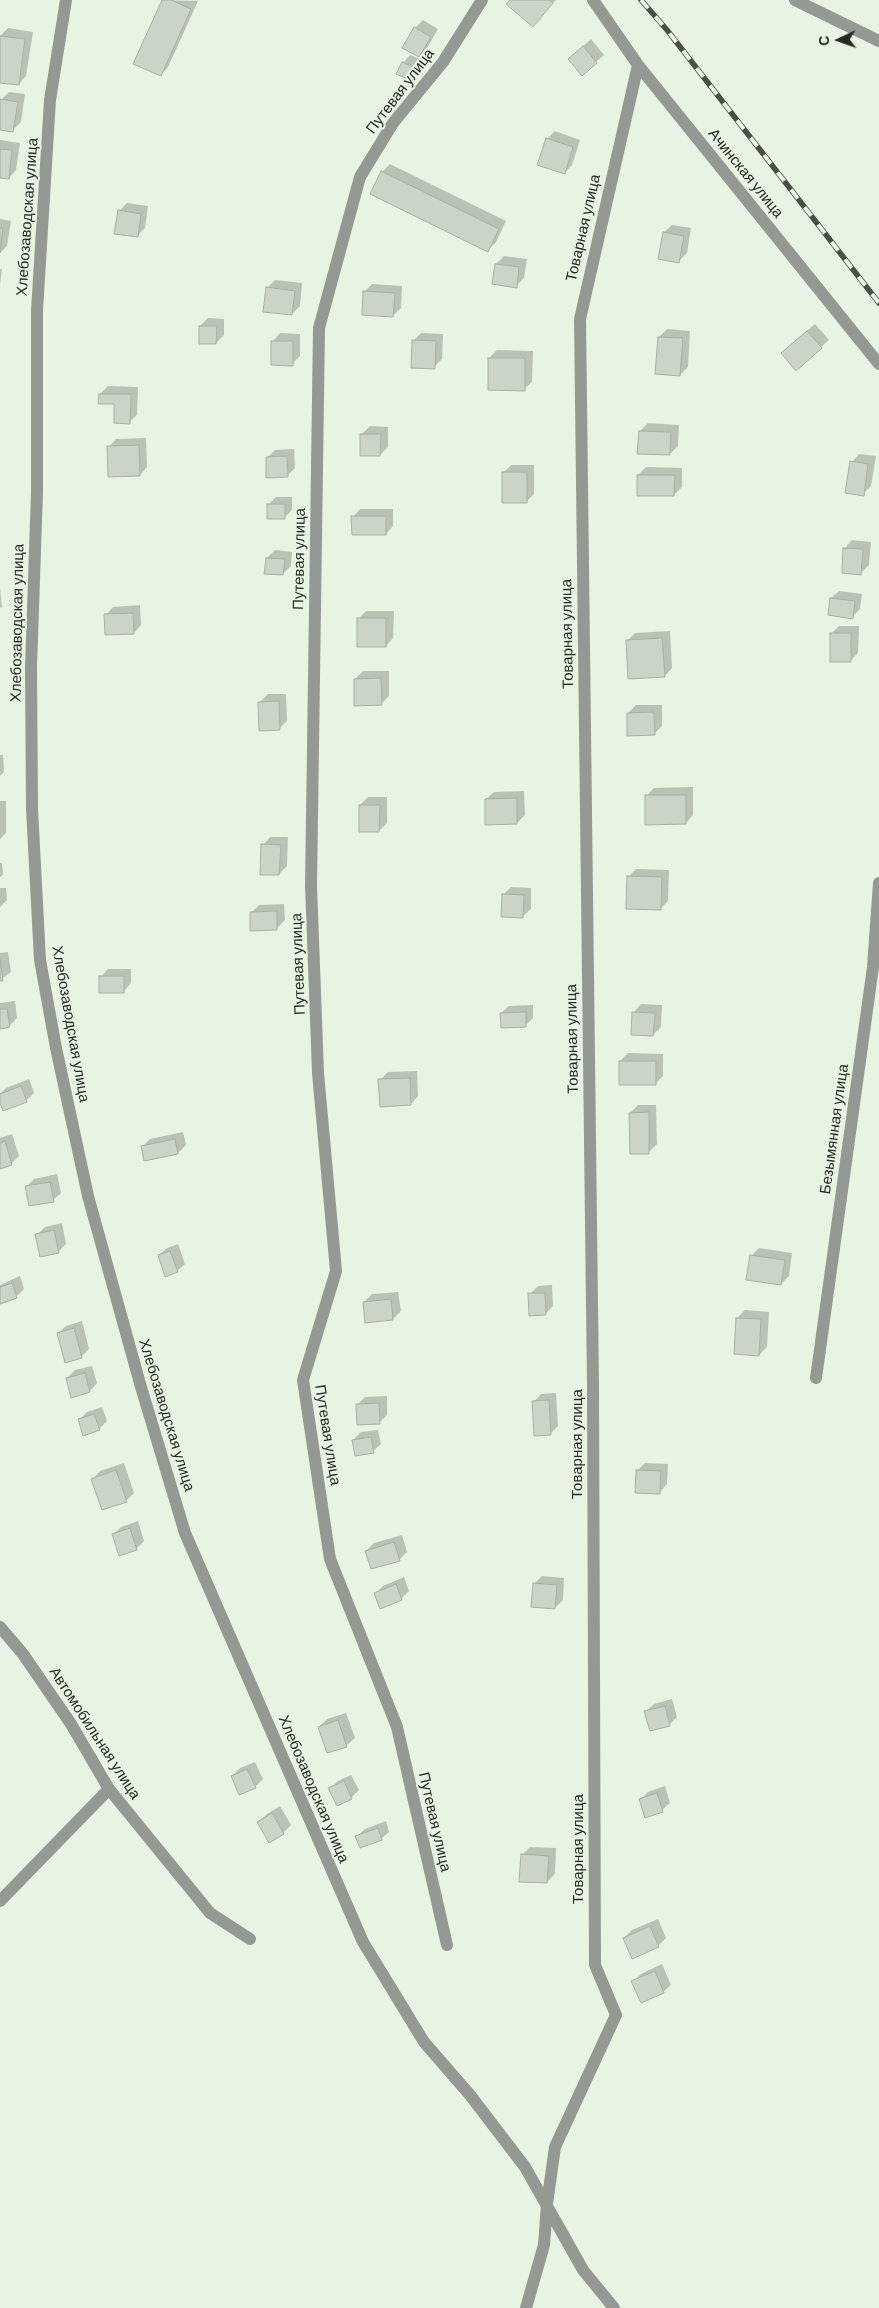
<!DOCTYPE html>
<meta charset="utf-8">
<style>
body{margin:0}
#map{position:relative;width:879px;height:2308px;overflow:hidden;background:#e9f3e4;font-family:Barlow,sans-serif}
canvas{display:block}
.north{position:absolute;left:814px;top:15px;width:50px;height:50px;-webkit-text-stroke:4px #e9f3e4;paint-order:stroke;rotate:267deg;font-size:14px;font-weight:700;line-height:20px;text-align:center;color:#252923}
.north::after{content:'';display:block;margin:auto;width:18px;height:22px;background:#252923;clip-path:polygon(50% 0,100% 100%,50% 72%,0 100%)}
</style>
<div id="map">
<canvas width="879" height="2308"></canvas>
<div class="north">С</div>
</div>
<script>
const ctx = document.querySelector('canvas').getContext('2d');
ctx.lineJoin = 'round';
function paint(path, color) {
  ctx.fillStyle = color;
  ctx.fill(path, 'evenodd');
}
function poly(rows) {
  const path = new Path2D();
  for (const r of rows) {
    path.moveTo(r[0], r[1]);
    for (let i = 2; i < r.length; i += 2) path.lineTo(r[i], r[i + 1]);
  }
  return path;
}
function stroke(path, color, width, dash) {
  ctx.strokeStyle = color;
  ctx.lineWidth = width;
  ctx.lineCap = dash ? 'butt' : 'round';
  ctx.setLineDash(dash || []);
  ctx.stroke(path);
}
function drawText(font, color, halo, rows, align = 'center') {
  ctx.font = font + ' Barlow,sans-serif';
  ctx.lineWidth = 4;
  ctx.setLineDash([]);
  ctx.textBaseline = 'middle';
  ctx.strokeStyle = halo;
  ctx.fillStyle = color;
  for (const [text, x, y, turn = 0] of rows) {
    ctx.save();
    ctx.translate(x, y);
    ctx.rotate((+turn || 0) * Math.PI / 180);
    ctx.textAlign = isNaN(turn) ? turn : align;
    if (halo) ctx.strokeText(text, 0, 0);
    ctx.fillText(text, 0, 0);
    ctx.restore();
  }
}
paint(poly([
 [163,0,198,1,168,67,161,75],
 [511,0,556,0,533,25],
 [423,20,438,29,427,48,419,56,415,28],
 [8,28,33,32,26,76,19,84,0,81,0,36],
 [591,39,604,55,596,62,569,59],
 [410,55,422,60,418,71,410,79,403,63],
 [9,92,25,94,21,122,13,130,0,129,1,100],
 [555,131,580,140,572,165,565,172,547,139],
 [0,140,20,143,16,170,9,178,0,177],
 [390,164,506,221,496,242,488,250,382,172],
 [127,203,148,206,145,228,137,236,119,211],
 [0,219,11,221,7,246,0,253],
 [672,225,691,228,687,253,679,261,664,232],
 [504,256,527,259,524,278,516,286,496,264],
 [0,269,2,269,0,285],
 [275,280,302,283,300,306,292,314,267,288],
 [372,284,402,286,401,308,393,316,364,292],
 [208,318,224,319,224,335,216,343,200,326],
 [815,324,829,340,821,347,790,345],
 [667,329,690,331,688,367,680,375,659,337],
 [280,333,300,334,300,356,292,364,273,341],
 [421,333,443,334,442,359,434,367,413,341],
 [497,350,533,351,532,382,524,389,489,358],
 [108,386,138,387,137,415,129,422,115,403,100,394],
 [648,423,679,425,678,446,670,454,640,431],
 [370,426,388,427,388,447,380,455,362,434],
 [146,438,147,467,140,475,109,447,116,439],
 [294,449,295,468,287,476,267,458,275,450],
 [859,454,876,456,871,486,863,494,852,462],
 [511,465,534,465,534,494,526,502,504,472],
 [646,467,682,468,682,487,674,495,638,475],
 [276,497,292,497,292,510,284,518,268,505],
 [360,509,393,509,393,526,386,534,353,517],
 [852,540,871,542,869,565,861,573,843,572,845,548],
 [275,550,292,552,291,566,283,574,267,558],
 [0,588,2,607,0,608],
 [839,591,862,594,860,609,852,617,831,598],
 [140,605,141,625,134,633,106,615,113,607],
 [366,611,394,611,393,638,386,646,359,618],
 [839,626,859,626,858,653,851,660,831,634],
 [670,631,672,668,665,676,627,641,635,633],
 [363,671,389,671,389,696,381,704,355,679],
 [268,694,286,694,287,721,279,729,260,702],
 [636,705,662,705,662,726,654,734,628,713],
 [0,755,3,755,4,772,0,776],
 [693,787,693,815,686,823,646,796,654,788],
 [524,791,525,815,517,823,486,799,494,792],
 [368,797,387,797,387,823,379,831,360,805],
 [0,801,6,801,6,833,0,839],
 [270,837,288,837,287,866,279,874,263,845],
 [0,863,2,863,3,875,0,877],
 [636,869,669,870,668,901,660,909,628,877],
 [511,887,531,888,531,909,523,916,503,895],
 [0,888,6,888,7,900,0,907],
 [284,904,285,920,277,928,251,913,259,905],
 [8,952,11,972,0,980,0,953],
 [108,969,131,969,131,983,124,991,101,977],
 [15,1001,17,1018,9,1026,0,1027,0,1003],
 [641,1004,662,1005,661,1027,653,1035,634,1012],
 [533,1005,533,1018,525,1026,501,1013,509,1006],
 [628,1053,663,1054,663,1076,655,1084,620,1061],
 [417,1071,418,1096,411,1104,380,1080,388,1072],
 [29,1079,34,1093,26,1101,0,1099,0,1094,6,1088],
 [638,1105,656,1105,657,1144,649,1152,630,1113],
 [183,1132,186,1145,178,1153,143,1146,150,1139],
 [12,1134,19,1156,11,1164,0,1168,0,1138],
 [57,1174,61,1193,53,1200,26,1187,34,1179],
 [62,1223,66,1244,58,1252,37,1235,45,1227],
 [178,1244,185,1264,177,1271,159,1255,167,1248],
 [759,1248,792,1253,789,1276,781,1284,751,1256],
 [20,1276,24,1289,16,1297,0,1302,0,1285],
 [552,1285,553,1306,545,1314,530,1294,538,1286],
 [398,1292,401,1311,393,1319,364,1302,372,1294],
 [745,1310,769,1312,767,1347,759,1355,735,1353,737,1318],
 [82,1321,89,1349,81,1357,58,1333,66,1326],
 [92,1366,97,1383,90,1391,67,1378,75,1370],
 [556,1393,558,1426,550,1434,534,1402,541,1394],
 [387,1396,387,1415,379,1423,357,1405,365,1397],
 [102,1407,107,1421,99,1429,79,1420,87,1412],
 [378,1430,381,1444,373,1451,353,1440,361,1432],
 [124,1463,134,1493,126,1501,93,1479,100,1471],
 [645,1463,668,1464,667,1484,660,1492,637,1471],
 [138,1521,144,1541,136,1549,113,1535,121,1527],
 [402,1535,407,1552,399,1560,366,1551,374,1543],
 [542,1576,564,1578,563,1600,555,1608,534,1584],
 [404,1577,409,1591,401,1599,375,1594,383,1586],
 [672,1699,677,1717,669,1725,646,1711,654,1704],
 [346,1713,355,1738,347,1745,328,1752,319,1727,327,1719],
 [255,1762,263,1779,255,1787,232,1776,240,1768],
 [351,1775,359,1790,351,1798,330,1789,338,1781],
 [665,1786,670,1803,662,1810,640,1800,648,1792],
 [280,1806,291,1825,283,1833,259,1822,267,1814],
 [386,1821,389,1832,381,1839,357,1836,365,1829],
 [530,1847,556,1848,555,1874,547,1882,522,1855],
 [658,1919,666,1938,658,1946,624,1938,632,1930],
 [662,1964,671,1985,663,1992,633,1982,641,1974]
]), '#0003');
const building = poly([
 [162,0,171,0,191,9,161,76,133,64,162,0],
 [510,0,549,0,553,3,533,27,506,4,510,0],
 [414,27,431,37,419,57,402,48,414,27],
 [0,36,25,39,19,85,0,83,0,36],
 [583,46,597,63,582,76,568,59,583,46],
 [402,62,415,68,410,80,396,74,402,62],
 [0,99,18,102,13,132,0,130,0,99],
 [546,138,573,147,565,174,537,165,546,138],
 [0,149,12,150,9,179,0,178,0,149],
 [381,171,499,229,488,252,370,194,381,171],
 [118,210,141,214,138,237,114,234,118,210],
 [0,228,3,228,0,253,0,228],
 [663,232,684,236,679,263,658,259,663,232],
 [495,264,519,267,517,288,492,284,495,264],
 [266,287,295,291,292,315,263,312,266,287],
 [363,291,395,293,393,317,362,315,363,291],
 [199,326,217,326,216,344,199,344,199,326],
 [807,331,822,348,796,371,781,353,807,331],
 [658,337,683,338,680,376,655,374,658,337],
 [412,340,436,341,435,369,411,368,412,340],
 [271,341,293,341,293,366,271,365,271,341],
 [488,358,525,358,525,391,488,390,488,358],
 [99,394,131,394,130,424,114,423,114,404,98,404,99,394],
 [639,431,671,432,670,455,637,454,639,431],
 [360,434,381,434,380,456,360,456,360,434],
 [139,445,140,476,108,477,107,446,139,445],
 [287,456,288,477,266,478,266,457,287,456],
 [850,461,868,464,864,496,845,493,850,461],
 [502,472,527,472,527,503,502,503,502,472],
 [637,475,675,475,674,496,637,496,637,475],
 [267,504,285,504,285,519,267,519,267,504],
 [351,516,386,516,386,535,352,535,351,516],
 [843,548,863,549,861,575,842,573,843,548],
 [266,558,285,559,283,575,264,574,266,558],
 [830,598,855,601,853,619,828,615,830,598],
 [133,613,134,634,105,635,104,614,133,613],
 [357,618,386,618,386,647,357,647,357,618],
 [830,633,851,633,851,662,830,662,830,633],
 [662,638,665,677,628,679,626,640,662,638],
 [381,678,382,705,354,706,354,679,381,678],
 [279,701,280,730,259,731,258,702,279,701],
 [654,712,655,735,627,736,627,713,654,712],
 [645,795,686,795,686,824,645,825,645,795],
 [517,798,517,824,485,825,485,799,517,798],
 [359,805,380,805,379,832,359,832,359,805],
 [261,844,281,845,279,875,260,875,261,844],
 [627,876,662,877,661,910,626,909,627,876],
 [502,894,524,895,523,918,501,917,502,894],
 [277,911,277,930,250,931,250,912,277,911],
 [0,959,3,981,0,981,0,959],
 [99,976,124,976,124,993,99,993,99,976],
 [0,1009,7,1009,10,1027,0,1029,0,1009],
 [526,1012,526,1027,501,1028,500,1013,526,1012],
 [632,1012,655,1013,653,1036,631,1035,632,1012],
 [619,1061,656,1061,656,1085,619,1085,619,1061],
 [410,1078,411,1105,380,1107,378,1079,410,1078],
 [21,1086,27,1102,3,1111,0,1103,0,1094,21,1086],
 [649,1112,649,1154,630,1154,629,1113,649,1112],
 [175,1139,178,1154,144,1161,141,1146,175,1139],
 [5,1141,12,1165,0,1169,0,1143,5,1141],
 [50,1182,54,1202,29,1206,25,1186,50,1182],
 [54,1230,59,1253,40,1257,35,1234,54,1230],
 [170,1251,178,1272,165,1277,158,1255,170,1251],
 [750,1255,785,1260,781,1285,746,1280,750,1255],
 [12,1283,17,1298,0,1304,0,1287,12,1283],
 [528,1293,545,1293,546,1315,529,1316,528,1293],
 [391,1299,393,1320,365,1323,363,1302,391,1299],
 [736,1318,761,1319,759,1356,734,1354,736,1318],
 [74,1328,82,1358,65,1363,57,1333,74,1328],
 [85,1373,90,1392,71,1398,66,1378,85,1373],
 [549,1400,551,1435,534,1436,532,1401,549,1400],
 [379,1403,380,1424,357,1425,356,1404,379,1403],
 [94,1414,100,1430,83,1436,78,1419,94,1414],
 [371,1437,374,1453,355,1456,352,1440,371,1437],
 [116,1470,127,1502,102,1510,91,1479,116,1470],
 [636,1470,661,1471,660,1494,635,1493,636,1470],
 [130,1528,137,1550,119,1556,112,1534,130,1528],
 [394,1542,400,1561,371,1569,365,1551,394,1542],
 [533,1583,557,1585,555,1609,531,1607,533,1583],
 [396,1584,402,1600,380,1609,374,1593,396,1584],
 [665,1706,670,1726,650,1731,644,1711,665,1706],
 [338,1720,347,1747,327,1753,318,1727,338,1720],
 [247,1769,256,1788,239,1795,231,1776,247,1769],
 [344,1781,352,1799,337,1806,328,1788,344,1781],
 [657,1793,663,1812,645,1818,639,1799,657,1793],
 [272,1813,284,1834,269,1843,257,1822,272,1813],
 [378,1828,382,1840,360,1848,355,1836,378,1828],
 [521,1854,549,1856,547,1883,519,1882,521,1854],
 [650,1926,659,1947,632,1959,623,1938,650,1926],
 [655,1971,664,1993,641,2003,631,1981,655,1971]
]);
paint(building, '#cbd4c6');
stroke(building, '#a7b0a2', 1);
stroke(poly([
 [66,0,50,100,37,310,37,492,31,667,32,809,40,960,56,1048,88,1196,141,1387,185,1533,363,1942,424,2042,470,2095,525,2167,583,2270,614,2308],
 [593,0,638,65,879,364],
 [795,0,879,41],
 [816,1378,873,967,879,883],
 [0,1627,23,1654,71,1724,109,1789,210,1913,250,1939],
 [0,1901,109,1789],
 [447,1945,397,1727,330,1559,303,1380,336,1271,318,1073,311,886,319,328,360,177,393,123,443,62,482,0],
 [526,2308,544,2245,547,2204,555,2147,616,2015,595,1965,593,1386,580,319,638,65]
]), '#959993', 12);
const rail = poly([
 [641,0,667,30,879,303]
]);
stroke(rail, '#4a4f47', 5.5);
stroke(rail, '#e9f3e4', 4, [11]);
drawText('15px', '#252923', '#e9f3e4', [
 ["Путевая улица",400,91,-53],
 ["Ачинская улица",746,173,51],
 ["Хлебозаводская улица",27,217,-86],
 ["Товарная улица",583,228,-77],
 ["Путевая улица",299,559,-89],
 ["Хлебозаводская улица",17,623,-89],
 ["Товарная улица",567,634,-91],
 ["Путевая улица",298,964,-92],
 ["Хлебозаводская улица",71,1024,80],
 ["Товарная улица",572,1039,-91],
 ["Безымянная улица",834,1129,-82],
 ["Хлебозаводская улица",167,1415,73],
 ["Путевая улица",328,1435,81],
 ["Товарная улица",577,1444,-90],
 ["Автомобильная улица",95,1733,57],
 ["Хлебозаводская улица",314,1789,67],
 ["Путевая улица",435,1822,77],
 ["Товарная улица",578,1849,-90]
]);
</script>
